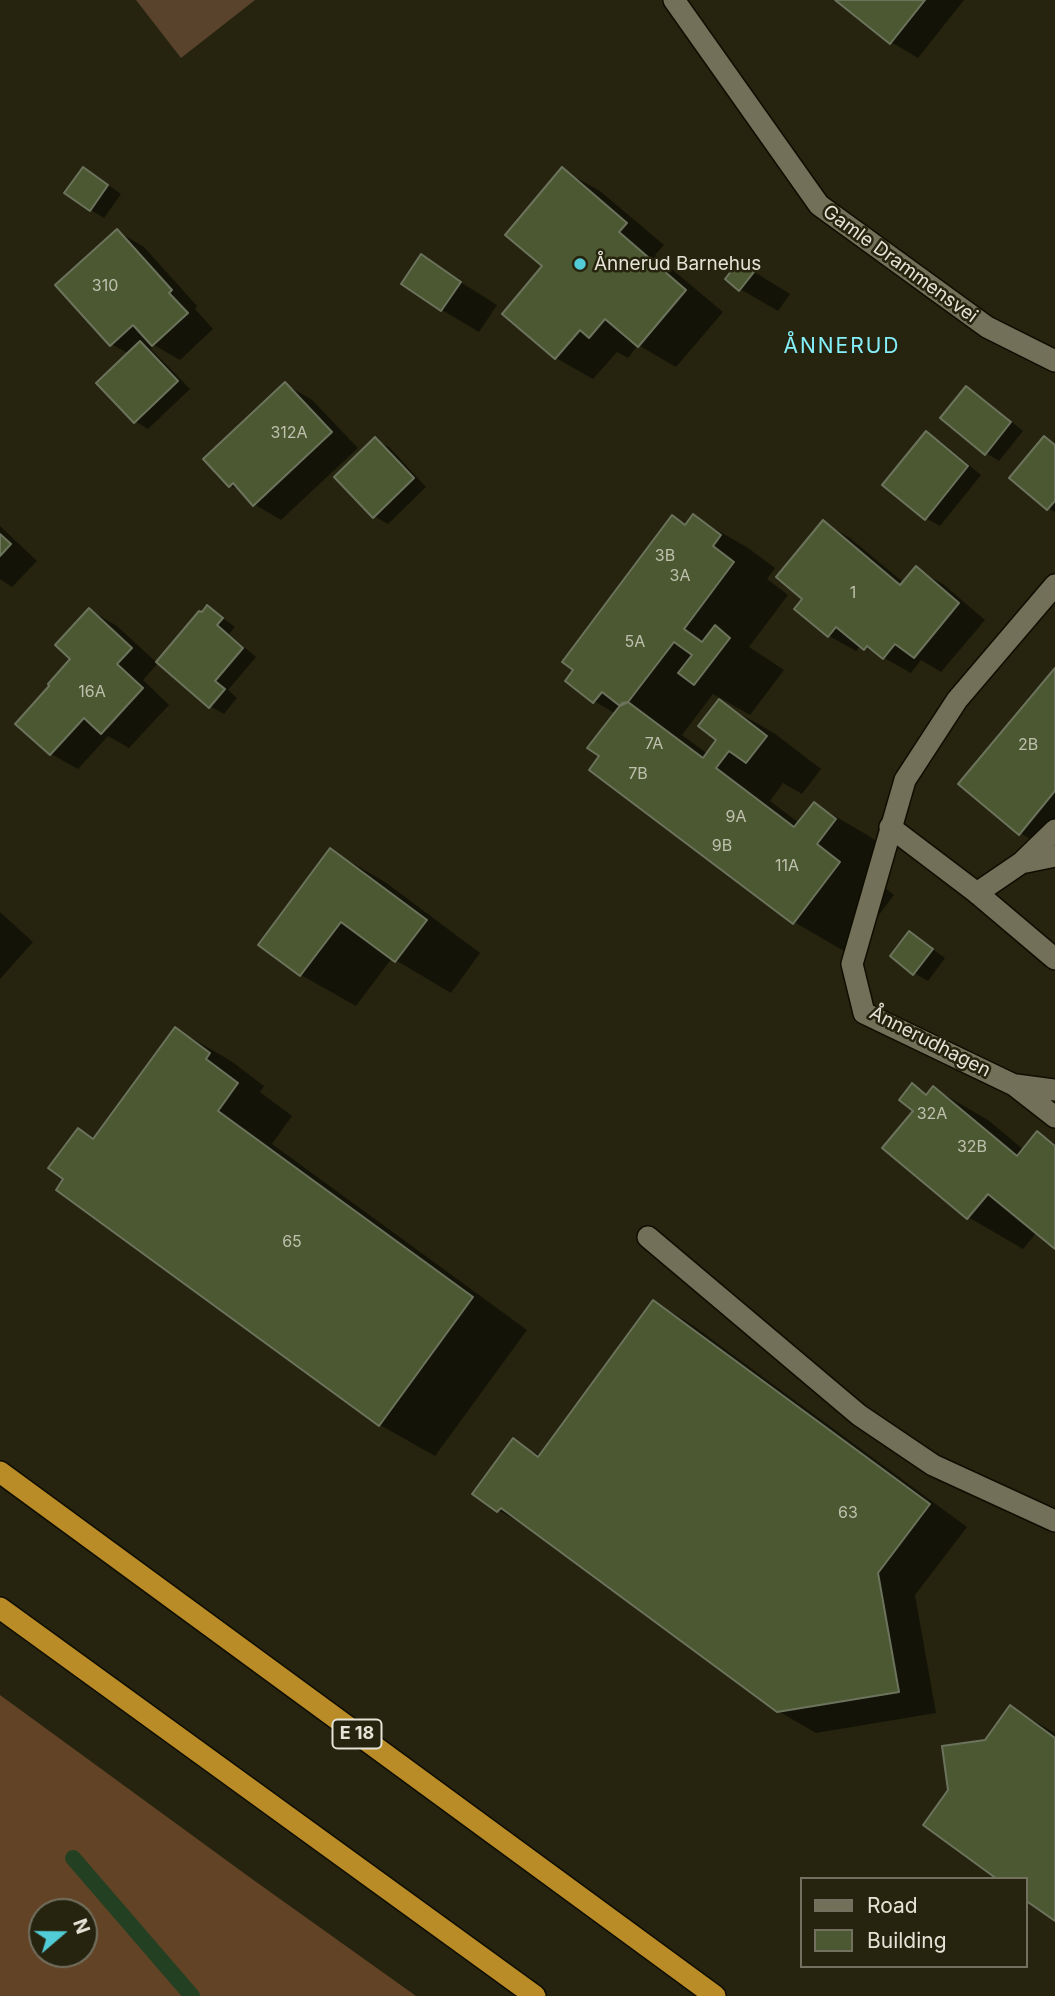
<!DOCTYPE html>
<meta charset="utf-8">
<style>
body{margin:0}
#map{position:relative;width:1055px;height:1996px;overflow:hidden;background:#26240f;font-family:Inter,sans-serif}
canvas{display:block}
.legend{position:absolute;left:800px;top:1877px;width:228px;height:91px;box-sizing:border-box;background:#26240f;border:2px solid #72705f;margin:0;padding:9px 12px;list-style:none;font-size:21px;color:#e4e3d6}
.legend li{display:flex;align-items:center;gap:14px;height:35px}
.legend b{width:35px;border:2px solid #72705f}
.north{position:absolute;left:28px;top:1898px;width:70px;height:70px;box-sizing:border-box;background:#26240f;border:2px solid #72705f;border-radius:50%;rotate:70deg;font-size:19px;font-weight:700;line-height:28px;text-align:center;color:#e4e3d6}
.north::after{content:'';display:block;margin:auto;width:24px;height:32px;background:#52ccd6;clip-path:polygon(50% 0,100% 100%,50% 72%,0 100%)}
</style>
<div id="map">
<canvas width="1055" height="1996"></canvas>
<ul class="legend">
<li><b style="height:9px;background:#727058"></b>Road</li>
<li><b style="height:19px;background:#4c5831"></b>Building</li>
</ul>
<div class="north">N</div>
</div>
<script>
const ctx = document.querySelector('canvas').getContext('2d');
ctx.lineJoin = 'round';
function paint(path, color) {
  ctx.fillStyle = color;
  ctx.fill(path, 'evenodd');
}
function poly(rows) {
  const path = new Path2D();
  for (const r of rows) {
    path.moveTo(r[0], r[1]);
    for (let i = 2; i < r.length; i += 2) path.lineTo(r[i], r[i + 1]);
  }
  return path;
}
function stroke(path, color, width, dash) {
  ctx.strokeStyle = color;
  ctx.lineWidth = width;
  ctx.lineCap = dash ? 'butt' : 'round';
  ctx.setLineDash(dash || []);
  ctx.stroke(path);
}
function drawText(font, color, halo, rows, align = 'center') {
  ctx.font = font + ' Inter,sans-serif';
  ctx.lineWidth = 5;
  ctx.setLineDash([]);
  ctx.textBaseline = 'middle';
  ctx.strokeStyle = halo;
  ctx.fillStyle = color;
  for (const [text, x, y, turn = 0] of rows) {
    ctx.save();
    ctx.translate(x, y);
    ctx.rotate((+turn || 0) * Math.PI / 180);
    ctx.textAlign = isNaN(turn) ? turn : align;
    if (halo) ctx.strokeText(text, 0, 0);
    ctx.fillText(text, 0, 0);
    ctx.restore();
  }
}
paint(poly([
 [136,0,255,0,181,58]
]), '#5a432d');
paint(poly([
 [0,1695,252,1879,416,1996,0,1996],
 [42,1912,84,1912,84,1954,42,1954]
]), '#634326');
paint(poly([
 [838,0,964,0,918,58,891,42],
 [562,170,600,191,664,245,655,255,723,312,676,367,638,345,628,358,617,352,593,379,556,358,544,266],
 [97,177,121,194,104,218,91,210],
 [117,231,144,247,197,306,195,309,213,329,180,360,154,345,151,349,190,389,148,429,135,421,129,354,111,344],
 [421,257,497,305,479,332,442,310],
 [740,263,790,294,778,311,740,289],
 [285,384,312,400,358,448,281,520,254,504,244,493,230,485],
 [967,388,980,396,1023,431,999,461,986,453],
 [926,434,940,441,981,475,940,526,926,518],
 [1044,438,1055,444,1055,512,1048,508],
 [375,440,389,447,426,487,388,524,374,516],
 [693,516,748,548,775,568,767,579,788,595,749,647,784,670,750,715,713,694,682,735,708,754,718,740,719,702,774,733,821,769,802,794,783,783,770,801,799,823,814,804,869,836,890,851,871,877,894,895,849,954,794,922,601,756,616,714,594,701,672,518,686,526],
 [823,522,850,538,904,583,916,569,943,584,985,620,941,672,921,660,911,673,861,645,856,651,829,636,804,599],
 [0,526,37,561,12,587,0,579],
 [208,607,235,627,229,634,256,657,228,690,237,698,224,714,210,706,159,662,143,680,169,705,129,748,108,736,78,769,51,754,73,659,90,610,117,626,157,663,200,613,202,614],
 [1055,671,1055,853,1020,833],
 [330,850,385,882,480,953,451,993,392,958,356,1006,301,975,260,944],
 [0,912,33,942,0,979],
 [910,933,945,958,928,981,914,973],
 [176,1029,231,1061,264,1086,260,1092,292,1116,272,1144,527,1330,435,1456,380,1425,66,1179,78,1130,95,1140],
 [913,1086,928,1095,933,1088,988,1120,1024,1150,1037,1133,1055,1144,1055,1247,1037,1232,1023,1249,968,1217,885,1148,916,1111],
 [654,1302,691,1324,967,1527,915,1595,936,1713,816,1733,778,1711,536,1532,498,1510,513,1441,541,1456],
 [1010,1707,1055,1733,1055,1919,1025,1879,986,1741]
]), '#0007');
stroke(poly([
 [73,1858,192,1996]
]), '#244022', 16);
const building = poly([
 [835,0,925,0,890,44,835,0],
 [83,167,108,185,90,211,64,193,83,167],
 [562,167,627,223,619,232,686,290,638,347,605,319,589,338,580,330,555,359,502,314,542,266,505,235,562,167],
 [117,229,172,290,169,293,188,313,152,346,133,325,110,346,55,285,117,229],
 [421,254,461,282,441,311,401,284,421,254],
 [740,260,754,272,739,291,725,279,740,260],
 [140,341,178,381,134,423,96,383,140,341],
 [285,382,332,432,253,506,233,483,229,487,203,459,285,382],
 [966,386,1011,422,985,455,940,418,966,386],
 [926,431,968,466,925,520,882,485,926,431],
 [1044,436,1055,445,1055,501,1047,510,1009,478,1044,436],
 [375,437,414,478,373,518,334,477,375,437],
 [693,514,721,535,713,546,734,562,684,629,702,642,715,625,730,638,694,685,678,673,692,655,674,642,628,702,620,706,602,692,593,703,565,681,573,670,562,662,672,515,685,525,693,514],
 [823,520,900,585,916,566,959,603,914,658,895,644,883,659,867,646,864,650,836,627,828,637,794,609,802,599,776,577,823,520],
 [0,534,11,544,0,556,0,534],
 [207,605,223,618,217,625,243,648,215,681,225,689,209,708,156,662,199,611,202,612,207,605],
 [89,608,132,648,117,664,143,688,101,734,84,718,50,755,15,724,49,686,48,684,70,659,55,645,89,608],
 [1055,668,1055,791,1019,835,958,784,1055,668],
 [719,699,767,736,746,763,729,751,716,768,794,827,814,802,836,819,817,844,840,862,793,924,589,770,599,756,587,748,622,703,628,702,703,758,716,740,698,726,719,699],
 [330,848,427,920,395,962,341,922,300,976,258,945,330,848],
 [909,931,933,949,913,975,890,956,909,931],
 [175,1027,210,1053,206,1059,238,1083,218,1111,473,1297,379,1426,56,1190,63,1179,48,1168,78,1128,93,1139,175,1027],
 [912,1083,926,1095,933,1086,1017,1156,1037,1131,1055,1146,1055,1249,988,1194,967,1219,882,1148,913,1111,899,1100,912,1083],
 [653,1300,930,1504,878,1573,899,1692,777,1712,501,1508,497,1512,472,1494,513,1438,538,1457,653,1300],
 [1010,1705,1055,1738,1055,1921,1025,1900,1025,1879,997,1879,923,1825,948,1790,942,1746,985,1740,1010,1705]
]);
paint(building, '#4c5831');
stroke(building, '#6c735d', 2);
const lane = poly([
 [890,827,977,893,1055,959],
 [648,1237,859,1415,933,1465,1055,1521]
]);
const street = poly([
 [674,0,819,205,987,327,1055,361],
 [1055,585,957,700,905,780,852,964,864,1013,1014,1085,1055,1117],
 [1021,863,1055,856],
 [977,893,1021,863,1055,830],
 [1016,1085,1055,1090]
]);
const highway = poly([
 [0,1472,715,1996],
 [0,1608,535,1996]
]);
stroke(lane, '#0f0d00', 24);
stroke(street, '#0f0d00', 24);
stroke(highway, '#0f0d00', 24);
stroke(lane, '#727058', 21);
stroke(street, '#727058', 21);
stroke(highway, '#b98c27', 21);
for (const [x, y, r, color] of [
 [580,264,7,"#52ccd6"]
]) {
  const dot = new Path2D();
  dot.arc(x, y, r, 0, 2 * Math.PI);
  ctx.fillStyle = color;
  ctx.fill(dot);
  stroke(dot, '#26240f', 2.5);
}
drawText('16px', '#bec0ad', null, [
 ["310",105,286],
 ["312A",289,433],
 ["3B",665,556],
 ["3A",680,576],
 ["1",853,593],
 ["5A",635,642],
 ["16A",92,692],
 ["7A",654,744],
 ["2B",1028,745],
 ["7B",638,774],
 ["9A",736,817],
 ["9B",722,846],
 ["11A",787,866],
 ["32A",932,1114],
 ["32B",972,1147],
 ["65",292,1242],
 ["63",848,1513]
]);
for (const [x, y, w] of [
 [357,1734,49]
]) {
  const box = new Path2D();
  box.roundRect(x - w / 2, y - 14.5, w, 29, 5);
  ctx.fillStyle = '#26240f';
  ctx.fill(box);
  stroke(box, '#e4e3d6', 2);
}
drawText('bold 18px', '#e4e3d6', null, [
 ["E 18",357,1734]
]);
drawText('19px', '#e4e3d6', '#26240f', [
 ["Ånnerud Barnehus",594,264]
], 'left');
drawText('19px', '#e4e3d6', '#26240f', [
 ["Gamle Drammensvei",900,264,36],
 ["Ånnerudhagen",930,1042,27]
]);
ctx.letterSpacing = '2px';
drawText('21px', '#84eff9', '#26240f', [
 ["ÅNNERUD",842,347]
]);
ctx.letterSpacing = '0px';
</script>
